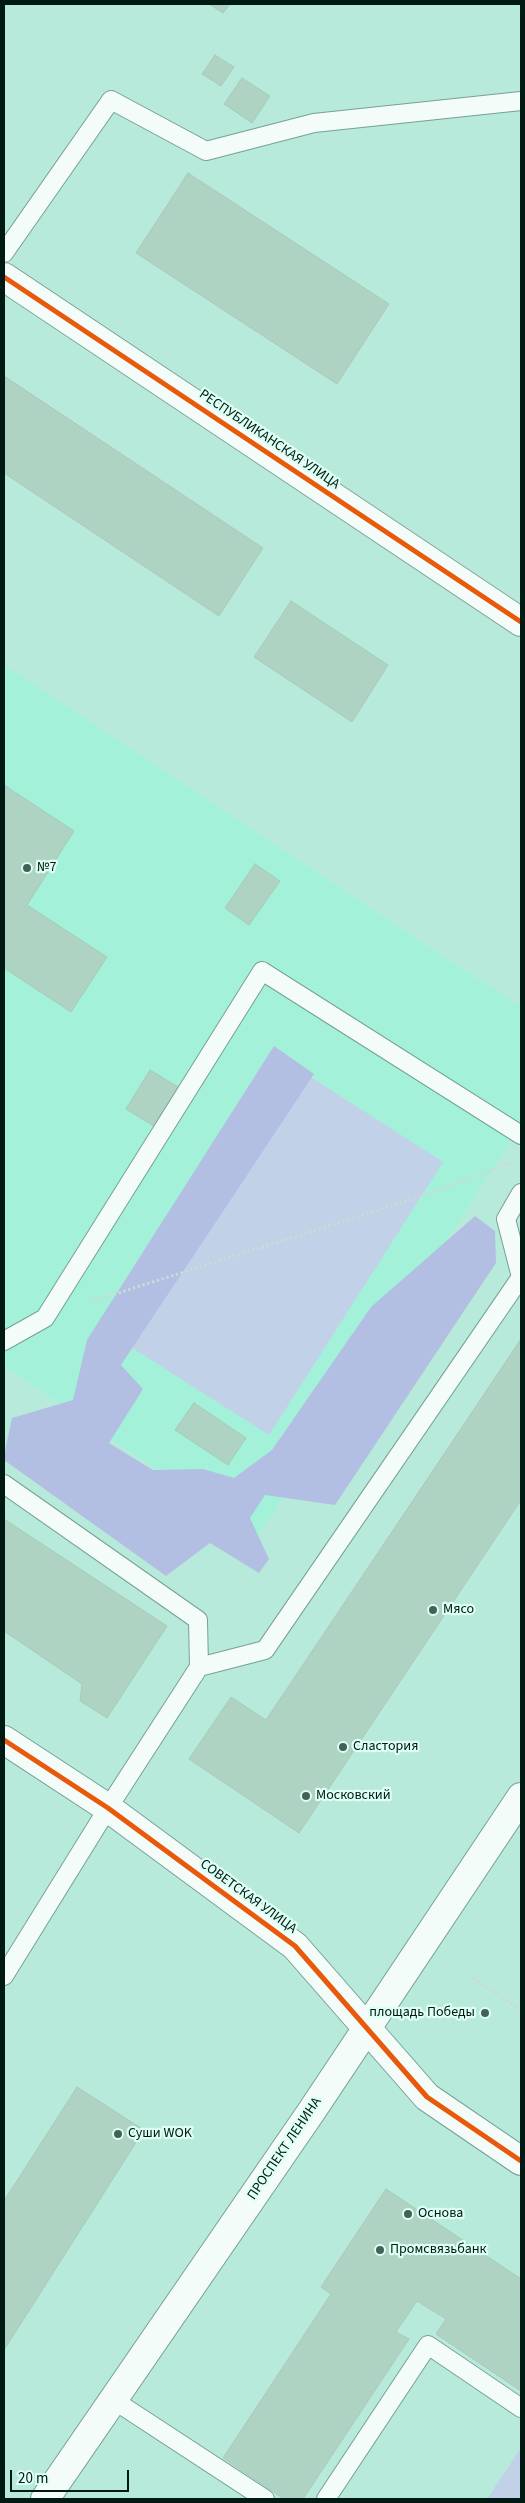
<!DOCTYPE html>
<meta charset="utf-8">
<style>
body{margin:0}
#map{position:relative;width:525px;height:2503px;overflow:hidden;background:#b8eadb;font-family:"Source Sans 3",sans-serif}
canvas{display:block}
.frame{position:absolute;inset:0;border:5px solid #001913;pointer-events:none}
.scale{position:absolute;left:10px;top:2470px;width:119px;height:22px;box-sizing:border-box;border:2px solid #001913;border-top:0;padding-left:6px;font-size:15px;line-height:18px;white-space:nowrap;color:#001913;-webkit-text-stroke:4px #ddfff4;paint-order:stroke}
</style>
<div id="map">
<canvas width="525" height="2503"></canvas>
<div class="frame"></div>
<div class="scale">20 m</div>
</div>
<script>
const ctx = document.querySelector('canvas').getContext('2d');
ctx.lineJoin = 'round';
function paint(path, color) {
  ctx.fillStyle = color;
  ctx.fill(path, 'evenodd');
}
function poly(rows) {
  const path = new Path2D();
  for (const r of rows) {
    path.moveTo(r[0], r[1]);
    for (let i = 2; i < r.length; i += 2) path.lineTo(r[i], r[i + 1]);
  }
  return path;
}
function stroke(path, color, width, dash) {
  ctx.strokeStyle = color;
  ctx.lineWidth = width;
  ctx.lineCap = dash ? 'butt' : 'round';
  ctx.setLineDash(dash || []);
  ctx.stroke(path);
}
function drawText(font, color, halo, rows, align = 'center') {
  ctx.font = font + ' "Source Sans 3",sans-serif';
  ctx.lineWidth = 4.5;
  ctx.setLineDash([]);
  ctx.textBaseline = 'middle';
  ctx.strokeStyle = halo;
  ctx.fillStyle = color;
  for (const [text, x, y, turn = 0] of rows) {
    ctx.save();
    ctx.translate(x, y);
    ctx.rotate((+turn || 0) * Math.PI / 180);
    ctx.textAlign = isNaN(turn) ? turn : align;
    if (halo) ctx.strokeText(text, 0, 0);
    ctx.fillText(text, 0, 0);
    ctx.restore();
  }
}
paint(poly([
 [4,665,521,1007,521,1125,257,1538,4,1366]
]), '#a4f1da');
paint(poly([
 [278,1056,443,1162,269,1435,104,1330],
 [521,2448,521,2499,487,2499]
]), '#c0d1e8');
paint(poly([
 [274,1046,314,1074,121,1365,143,1389,109,1443,153,1470,203,1469,234,1478,272,1450,371,1307,475,1216,495,1231,496,1263,335,1505,265,1495,250,1518,269,1559,259,1573,210,1543,166,1576,4,1460,4,1456,12,1418,73,1400,87,1340]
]), '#b2bfe3');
const building = poly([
 [209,4,230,4,223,13,209,4],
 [215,55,234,67,221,86,202,74,215,55],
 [242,78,270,96,252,123,224,104,242,78],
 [188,173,389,304,337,384,136,253,188,173],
 [4,376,263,548,219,616,4,473,4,376],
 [291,601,388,665,352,722,254,657,291,601],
 [4,785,74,831,27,905,107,957,71,1012,4,968,4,785],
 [255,864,280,881,249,925,225,908,255,864],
 [150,1070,180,1088,157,1128,126,1109,150,1070],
 [521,1339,521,1500,299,1833,189,1759,231,1697,266,1720,521,1339],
 [194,1403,246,1438,228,1465,175,1430,194,1403],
 [4,1519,167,1626,107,1718,80,1701,82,1684,4,1631,4,1519],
 [77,2087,144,2130,4,2350,4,2201,77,2087],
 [386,2189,521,2279,521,2391,436,2334,446,2319,417,2301,396,2332,409,2339,303,2499,284,2499,223,2458,331,2294,321,2287,386,2189]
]);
paint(building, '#aed3c2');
stroke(building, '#a6caba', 1);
const lane = poly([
 [4,253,111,100,206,151,314,123,521,101],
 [4,1341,45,1318,262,971,521,1135],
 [4,1484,198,1620,199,1667],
 [4,1976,108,1808,199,1667,265,1650,521,1277,506,1219,521,1193],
 [112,2399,265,2499],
 [326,2499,428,2345,521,2408]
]);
const street = poly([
 [4,277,521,622]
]);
const secondary = poly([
 [4,1740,108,1808,295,1946,427,2097,521,2161],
 [45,2499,311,2112,521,1797]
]);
stroke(lane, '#77a095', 20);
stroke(street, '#77a095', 30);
stroke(secondary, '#77a095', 30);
stroke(poly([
 [90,1302,422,1196,511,1163],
 [473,1978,521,2010]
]), '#cbdad5', 3, [2.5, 2.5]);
stroke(lane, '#f4fcfa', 18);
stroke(street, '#f4fcfa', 28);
stroke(secondary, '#f4fcfa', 28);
stroke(poly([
 [4,277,521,622],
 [4,1740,108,1808,295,1946,427,2097,521,2161]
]), '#e8590c', 5);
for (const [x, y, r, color] of [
 [27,868,5,"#406259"],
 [433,1610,5,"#406259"],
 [343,1747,5,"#406259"],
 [306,1796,5,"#406259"],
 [485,2013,5,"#406259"],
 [118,2134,5,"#406259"],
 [408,2214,5,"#406259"],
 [380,2250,5,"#406259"]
]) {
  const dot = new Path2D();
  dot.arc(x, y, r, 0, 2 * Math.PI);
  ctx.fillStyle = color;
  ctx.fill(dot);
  stroke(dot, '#ddfff4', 2);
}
drawText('14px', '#001913', '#ddfff4', [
 ["РЕСПУБЛИКАНСКАЯ УЛИЦА",269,440,34],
 ["СОВЕТСКАЯ УЛИЦА",248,1897,36],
 ["ПРОСПЕКТ ЛЕНИНА",285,2149,-56]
]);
drawText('14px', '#001913', '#ddfff4', [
 ["№7",37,868],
 ["Мясо",443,1610],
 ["Сластория",353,1747],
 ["Московский",316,1796],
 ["площадь Победы",475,2013,"right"],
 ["Суши WOK",128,2134],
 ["Основа",418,2214],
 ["Промсвязьбанк",390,2250]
], 'left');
</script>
